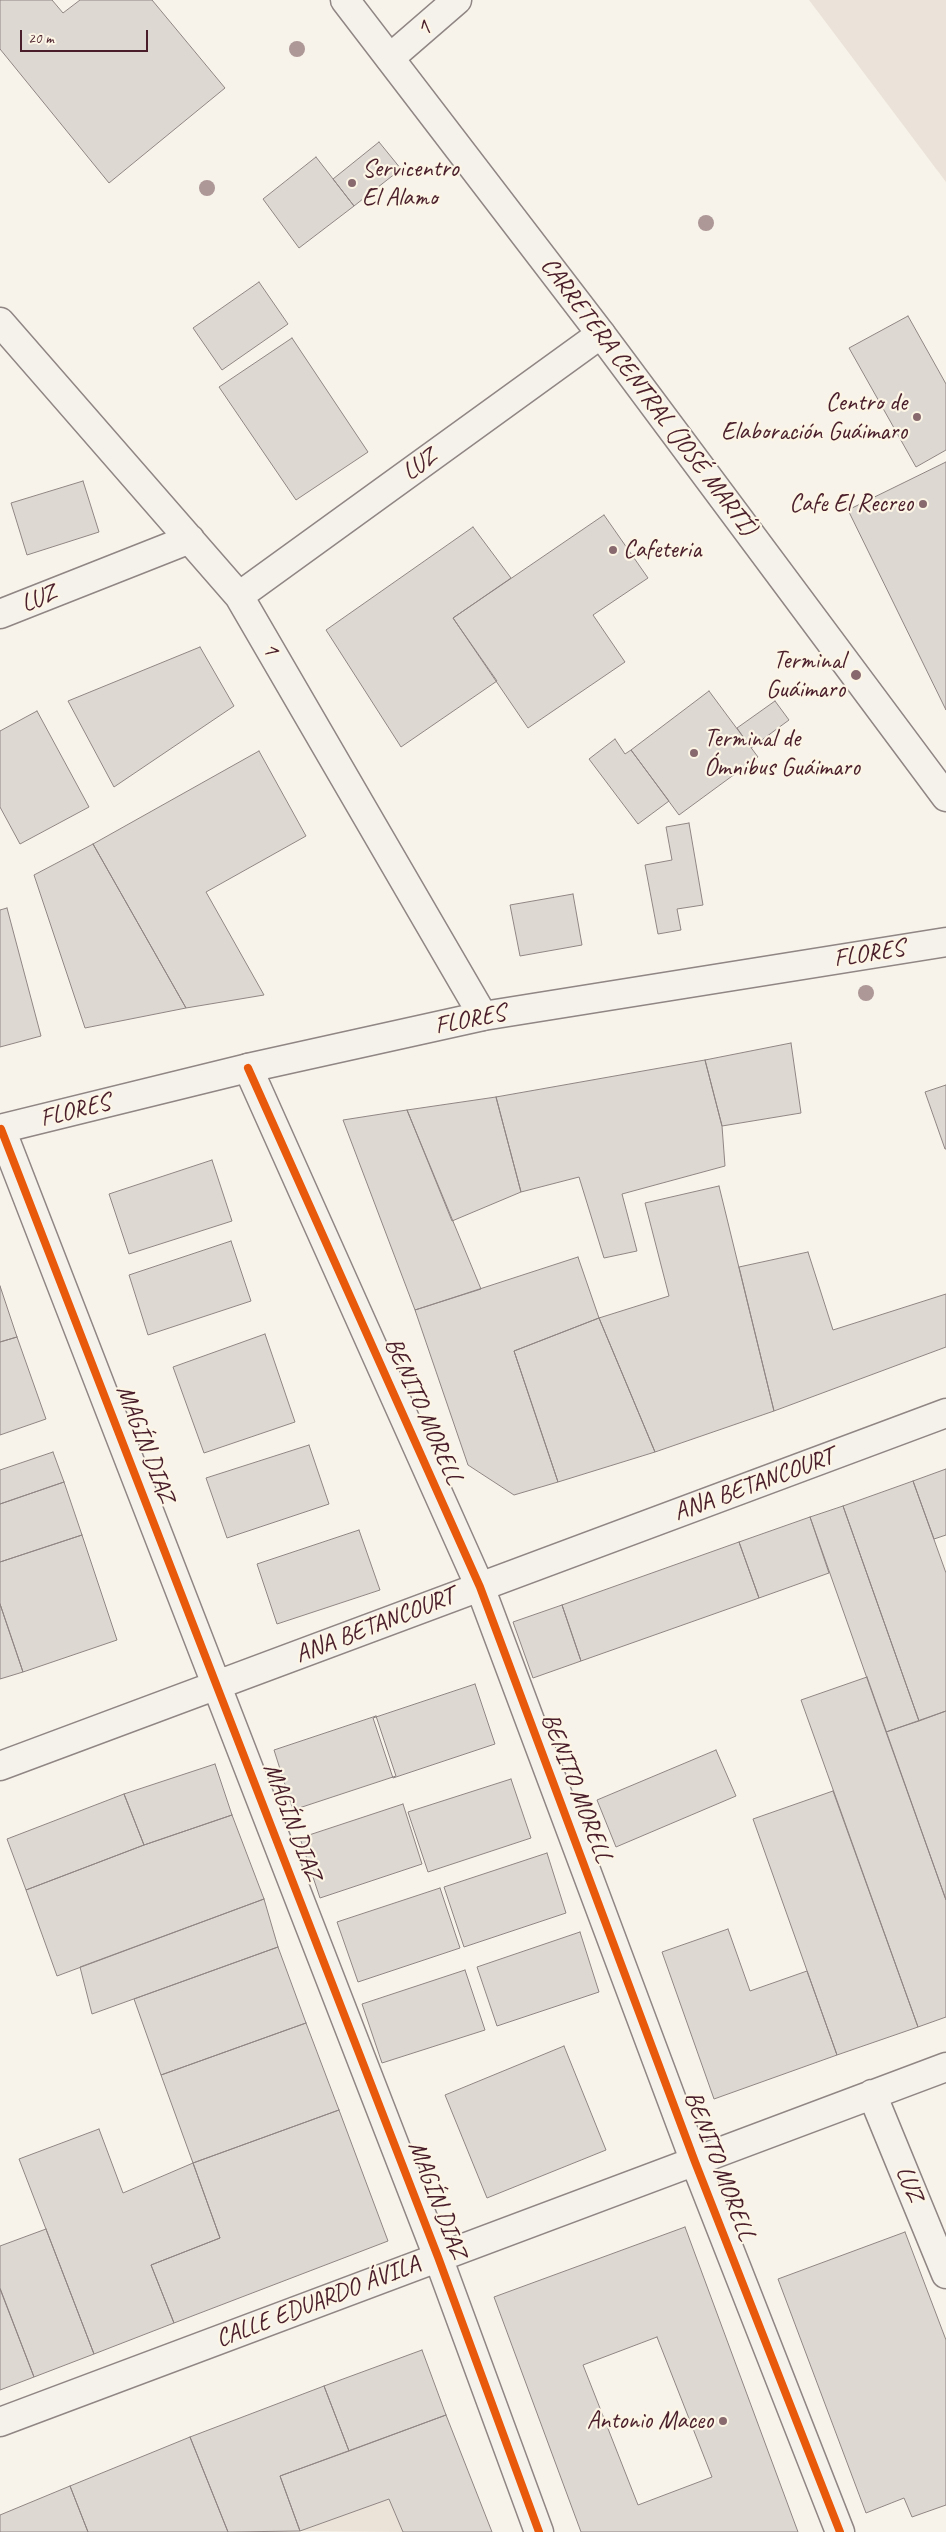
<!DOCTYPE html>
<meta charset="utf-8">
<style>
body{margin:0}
#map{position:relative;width:946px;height:2532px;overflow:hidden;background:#f7f3ea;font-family:Caveat,sans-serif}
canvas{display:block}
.scale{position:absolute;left:20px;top:30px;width:128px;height:22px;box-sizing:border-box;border:2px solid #4a1f2b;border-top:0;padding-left:6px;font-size:15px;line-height:18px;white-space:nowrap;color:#4a1f2b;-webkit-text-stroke:4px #fcf5e5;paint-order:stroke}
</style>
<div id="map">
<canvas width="946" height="2532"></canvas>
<div class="scale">20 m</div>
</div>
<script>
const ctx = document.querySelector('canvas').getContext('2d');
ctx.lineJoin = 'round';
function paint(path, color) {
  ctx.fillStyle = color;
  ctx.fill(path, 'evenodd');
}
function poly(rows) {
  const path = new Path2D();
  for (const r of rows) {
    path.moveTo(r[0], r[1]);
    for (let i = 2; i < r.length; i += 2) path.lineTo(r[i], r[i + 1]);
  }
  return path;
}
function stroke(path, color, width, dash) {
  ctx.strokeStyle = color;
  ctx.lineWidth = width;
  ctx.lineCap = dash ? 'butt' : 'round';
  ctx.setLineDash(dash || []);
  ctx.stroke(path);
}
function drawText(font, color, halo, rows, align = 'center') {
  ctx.font = font + ' Caveat,sans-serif';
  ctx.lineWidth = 4.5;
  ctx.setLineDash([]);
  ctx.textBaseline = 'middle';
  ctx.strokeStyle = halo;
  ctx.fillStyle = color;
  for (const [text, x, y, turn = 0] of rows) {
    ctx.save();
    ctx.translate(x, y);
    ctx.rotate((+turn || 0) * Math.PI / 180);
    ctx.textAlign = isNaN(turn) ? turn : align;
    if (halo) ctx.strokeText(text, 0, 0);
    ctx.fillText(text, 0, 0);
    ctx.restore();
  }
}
paint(poly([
 [809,0,946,0,946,182]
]), '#ebe3d9');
paint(poly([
 [389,2499,403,2532,300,2531]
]), '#ebe2d8');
const building = poly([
 [0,0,52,0,63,13,80,0,152,0,225,88,109,183,0,49,0,0],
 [379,142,401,169,354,206,333,179,379,142],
 [316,157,354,206,299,248,263,199,316,157],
 [259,282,288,324,222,370,193,328,259,282],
 [908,316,946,384,946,450,916,467,849,348,908,316],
 [292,338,368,452,296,500,219,387,292,338],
 [946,462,946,710,848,510,946,462],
 [83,481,99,532,27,555,11,503,83,481],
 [604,515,648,578,593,615,625,662,528,728,453,618,604,515],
 [473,527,511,578,453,618,497,681,401,747,326,630,473,527],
 [200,647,234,706,114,787,68,701,200,647],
 [709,691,758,757,679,815,631,750,709,691],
 [775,701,789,720,751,748,737,728,775,701],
 [37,711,89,807,20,844,0,807,0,731,37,711],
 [615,739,625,754,631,750,669,801,638,824,589,759,615,739],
 [259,751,306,836,206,892,264,995,186,1008,93,844,259,751],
 [689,823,703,905,677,909,681,930,658,934,645,865,672,860,666,827,689,823],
 [93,844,186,1008,85,1028,34,875,93,844],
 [573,894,582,945,520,956,510,905,573,894],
 [7,908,41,1036,0,1047,0,910,7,908],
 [791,1043,801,1113,722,1126,705,1060,791,1043],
 [705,1060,722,1126,725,1166,622,1194,637,1251,604,1258,579,1177,521,1192,496,1097,705,1060],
 [946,1085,946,1149,945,1149,925,1092,946,1085],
 [496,1097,521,1192,452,1221,407,1110,496,1097],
 [407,1110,481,1289,415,1310,343,1120,407,1110],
 [212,1160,232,1221,129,1254,109,1194,212,1160],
 [719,1186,774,1411,655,1452,599,1318,669,1296,645,1203,719,1186],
 [231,1241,251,1301,148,1335,129,1275,231,1241],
 [808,1252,833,1330,946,1294,946,1347,774,1411,739,1267,808,1252],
 [578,1257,599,1318,514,1351,558,1482,514,1495,468,1465,415,1310,578,1257],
 [0,1286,17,1337,0,1342,0,1286],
 [599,1318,655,1452,558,1482,514,1351,599,1318],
 [265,1334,295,1422,204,1453,173,1367,265,1334],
 [17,1337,46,1419,0,1435,0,1342,17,1337],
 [309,1445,329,1504,227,1538,206,1478,309,1445],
 [53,1452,64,1482,0,1504,0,1470,53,1452],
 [946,1469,946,1535,934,1539,913,1481,946,1469],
 [913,1481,946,1573,946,1711,919,1721,843,1506,913,1481],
 [64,1482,82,1535,0,1562,0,1504,64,1482],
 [843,1506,919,1721,886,1732,810,1517,843,1506],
 [810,1517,829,1573,759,1598,739,1542,810,1517],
 [359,1530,380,1590,277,1624,257,1564,359,1530],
 [82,1535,117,1640,23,1672,0,1604,0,1562,82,1535],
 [739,1542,759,1598,581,1661,562,1605,739,1542],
 [0,1604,23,1672,0,1679,0,1604],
 [562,1605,581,1661,533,1678,513,1622,562,1605],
 [867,1677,946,1900,946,2017,918,2027,801,1700,867,1677],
 [475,1684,495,1744,393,1778,373,1718,475,1684],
 [946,1711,946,1900,886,1732,946,1711],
 [376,1716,396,1776,293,1810,274,1750,376,1716],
 [716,1750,736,1796,616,1847,597,1800,716,1750],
 [215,1764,232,1815,144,1845,124,1794,215,1764],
 [511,1779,531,1838,428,1872,408,1812,511,1779],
 [833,1791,918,2027,837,2055,753,1819,833,1791],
 [124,1794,144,1845,26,1890,7,1839,124,1794],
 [403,1804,422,1864,320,1898,300,1838,403,1804],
 [232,1815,264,1899,57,1976,26,1890,144,1845,232,1815],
 [547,1853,566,1913,464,1947,444,1887,547,1853],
 [440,1888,460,1948,358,1982,337,1922,440,1888],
 [264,1899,278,1947,92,2014,80,1967,264,1899],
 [728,1929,750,1991,807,1971,837,2055,714,2099,662,1952,728,1929],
 [580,1932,599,1992,497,2026,477,1967,580,1932],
 [278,1947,306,2023,161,2075,134,1999,278,1947],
 [465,1970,485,2030,382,2063,362,2004,465,1970],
 [306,2023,339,2110,193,2163,161,2075,306,2023],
 [564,2046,606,2150,487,2198,445,2095,564,2046],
 [339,2110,388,2241,174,2323,151,2265,220,2238,193,2163,339,2110],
 [99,2129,123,2193,193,2163,220,2238,151,2265,174,2323,94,2354,19,2159,99,2129],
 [685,2227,798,2532,581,2532,494,2297,685,2227],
 [657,2337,712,2477,638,2505,583,2365,657,2337],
 [46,2229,94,2354,34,2377,0,2288,0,2246,46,2229],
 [905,2232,946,2340,946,2505,912,2517,904,2498,866,2513,778,2279,905,2232],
 [0,2289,34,2377,0,2390,0,2289],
 [422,2350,446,2415,349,2451,324,2386,422,2350],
 [324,2386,349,2451,280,2476,300,2531,228,2532,190,2437,324,2386],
 [446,2415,492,2532,403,2532,389,2499,300,2531,280,2476,446,2415],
 [190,2437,228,2532,88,2532,70,2486,190,2437],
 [70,2486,88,2532,0,2532,0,2515,70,2486]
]);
paint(building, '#ddd8d2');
stroke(building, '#908684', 1);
const minor = poly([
 [390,58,457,0],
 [0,322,239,596,483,1016],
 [239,596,601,334],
 [0,614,190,539],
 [248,1068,480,1587,695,2162,840,2532],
 [1,1129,438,2257,539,2532],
 [0,1766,946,1413],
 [872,2094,946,2274],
 [0,2422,946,2067]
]);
const tertiary = poly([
 [0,1129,248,1068,483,1016,946,942]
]);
const trunk = poly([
 [345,0,601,334,946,797]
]);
stroke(minor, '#908684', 31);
stroke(tertiary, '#908684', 31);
stroke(trunk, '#908684', 31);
stroke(minor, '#f5f2ec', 28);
stroke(tertiary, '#f5f2ec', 28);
stroke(trunk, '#f5f2ec', 28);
stroke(poly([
 [248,1068,480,1587,695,2162,840,2532],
 [1,1129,438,2257,539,2532]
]), '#e8590c', 8);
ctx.fillStyle = '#ad9797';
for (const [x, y] of [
 [297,49],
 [207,188],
 [706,223],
 [866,993]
]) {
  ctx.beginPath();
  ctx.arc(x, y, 8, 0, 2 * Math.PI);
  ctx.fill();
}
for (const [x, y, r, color] of [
 [352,183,5,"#87696e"],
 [917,417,5,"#87696e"],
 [923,504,5,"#87696e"],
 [613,550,5,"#87696e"],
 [856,675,6,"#87696e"],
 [694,753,5,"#87696e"],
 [723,2421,5,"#87696e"]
]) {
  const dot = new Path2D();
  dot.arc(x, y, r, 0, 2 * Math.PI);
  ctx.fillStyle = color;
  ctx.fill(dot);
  stroke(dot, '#fcf5e5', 2);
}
drawText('25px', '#4a1f2b', '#fcf5e5', [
 ["1",424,29,-41],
 ["CARRETERA CENTRAL (JOSÉ MARTÍ)",648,397,53],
 ["LUZ",420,465,-36],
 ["LUZ",39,599,-22],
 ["1",270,649,60],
 ["FLORES",869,954,-9],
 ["FLORES",470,1020,-11],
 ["FLORES",75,1111,-14],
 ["BENITO MORELL",423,1411,66],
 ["MAGÍN DIAZ",145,1444,69],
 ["ANA BETANCOURT",754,1485,-20],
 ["ANA BETANCOURT",375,1626,-21],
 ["BENITO MORELL",576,1788,69],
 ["MAGÍN DIAZ",292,1822,69],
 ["BENITO MORELL",719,2166,69],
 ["LUZ",909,2184,68],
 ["MAGÍN DIAZ",437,2200,69],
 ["CALLE EDUARDO ÁVILA",318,2302,-21]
]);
drawText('25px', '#4a1f2b', '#fcf5e5', [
 ["Servicentro",362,169,"left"],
 ["El Alamo",362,198,"left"],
 ["Centro de",907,403],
 ["Elaboración Guáimaro",907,432],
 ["Cafe El Recreo",913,504],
 ["Cafeteria",623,550,"left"],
 ["Terminal",845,661],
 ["Guáimaro",845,690],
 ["Terminal de",704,739,"left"],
 ["Ómnibus Guáimaro",704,768,"left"],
 ["Antonio Maceo",713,2421]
], 'right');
</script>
